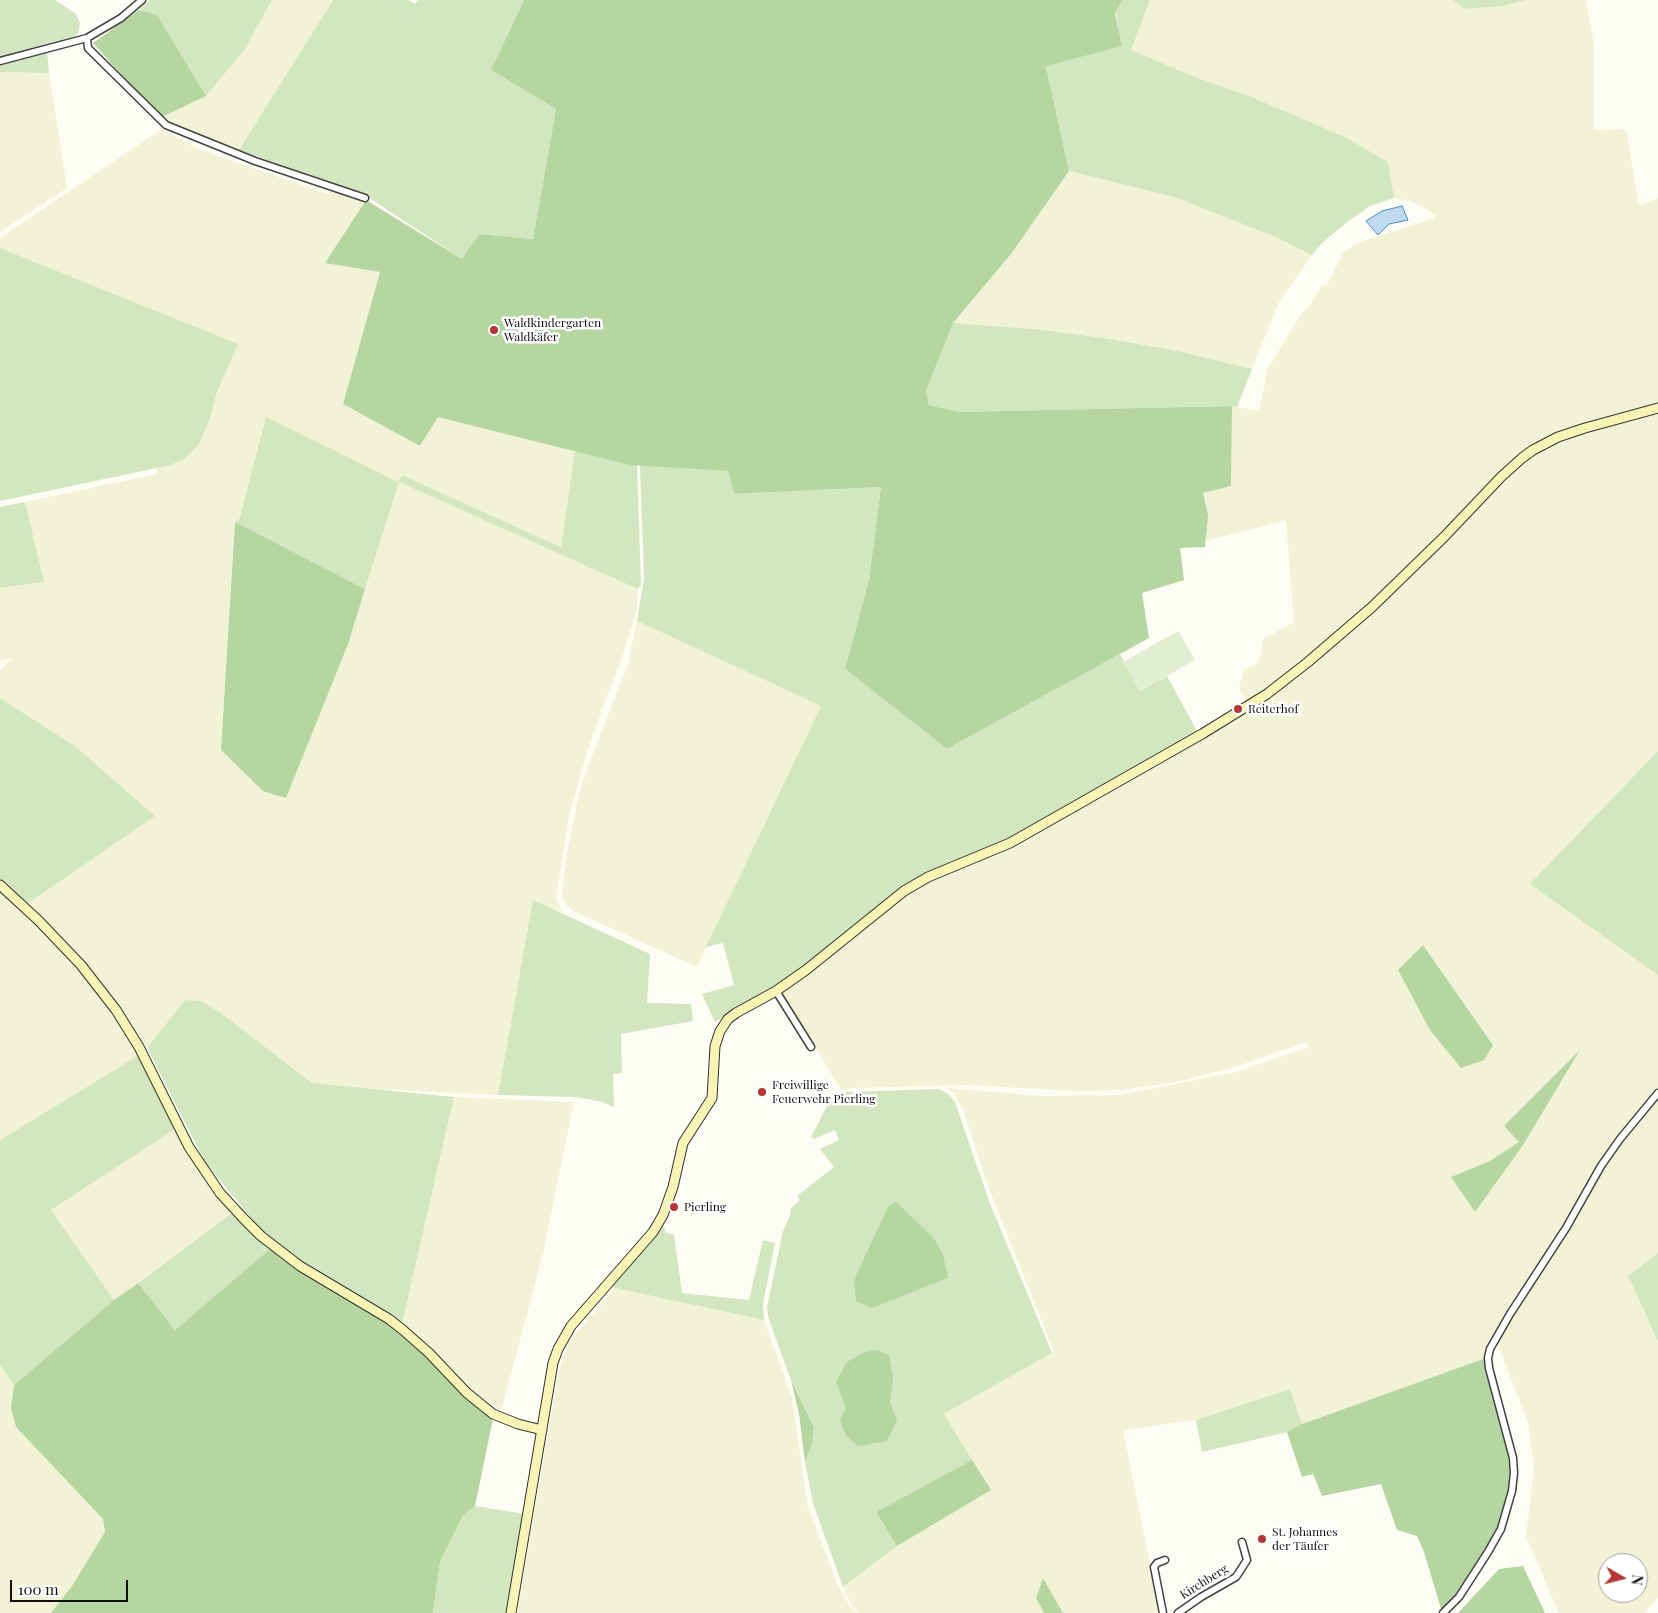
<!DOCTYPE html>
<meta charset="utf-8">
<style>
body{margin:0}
#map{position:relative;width:1658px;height:1613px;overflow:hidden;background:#fefdf5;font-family:"Playfair Display",serif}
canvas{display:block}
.north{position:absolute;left:1598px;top:1553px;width:50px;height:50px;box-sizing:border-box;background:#fff;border:1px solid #9f9f9f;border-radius:50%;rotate:98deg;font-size:14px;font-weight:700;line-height:20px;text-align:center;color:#101010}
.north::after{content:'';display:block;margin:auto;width:18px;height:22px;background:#b43735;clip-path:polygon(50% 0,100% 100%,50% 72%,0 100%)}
.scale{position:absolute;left:10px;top:1580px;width:118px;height:22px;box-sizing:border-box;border:2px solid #101010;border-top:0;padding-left:6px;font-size:15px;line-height:18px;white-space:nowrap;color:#101010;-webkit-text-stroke:4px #fff;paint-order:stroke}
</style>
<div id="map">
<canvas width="1658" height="1613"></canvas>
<div class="north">N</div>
<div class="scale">100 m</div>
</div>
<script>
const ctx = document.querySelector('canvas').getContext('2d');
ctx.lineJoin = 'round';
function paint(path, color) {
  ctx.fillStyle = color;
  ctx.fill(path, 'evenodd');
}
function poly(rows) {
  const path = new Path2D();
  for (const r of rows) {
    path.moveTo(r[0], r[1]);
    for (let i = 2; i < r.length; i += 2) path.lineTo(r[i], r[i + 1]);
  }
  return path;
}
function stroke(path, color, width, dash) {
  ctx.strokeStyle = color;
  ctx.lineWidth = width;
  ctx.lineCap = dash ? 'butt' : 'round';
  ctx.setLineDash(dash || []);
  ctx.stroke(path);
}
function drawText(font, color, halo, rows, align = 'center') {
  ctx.font = font + ' "Playfair Display",serif';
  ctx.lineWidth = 5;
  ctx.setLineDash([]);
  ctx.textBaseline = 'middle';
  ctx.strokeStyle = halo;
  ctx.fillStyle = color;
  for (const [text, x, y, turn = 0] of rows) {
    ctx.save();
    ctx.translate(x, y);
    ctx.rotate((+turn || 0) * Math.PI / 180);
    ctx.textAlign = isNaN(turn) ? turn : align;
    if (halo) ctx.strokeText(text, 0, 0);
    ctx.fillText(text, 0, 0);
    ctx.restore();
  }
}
paint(poly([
 [272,0,333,0,239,150,160,118,206,96,245,49],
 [1150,0,1453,0,1465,9,1503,6,1526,0,1586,0,1594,45,1594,130,1626,129,1639,206,1658,198,1658,404,1539,442,1513,459,1428,547,1354,617,1272,685,1249,700,1241,694,1239,688,1244,670,1259,662,1263,639,1294,622,1286,520,1205,541,1208,515,1203,493,1231,486,1232,406,1259,411,1268,368,1302,313,1309,307,1321,286,1327,285,1344,252,1360,242,1433,219,1436,215,1413,202,1394,198,1388,162,1345,137,1249,96,1195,77,1131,50],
 [0,72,49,73,67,188,0,232],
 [162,129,199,149,327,194,334,189,366,200,325,263,380,272,343,404,420,446,438,417,575,451,562,547,402,475,399,482,638,589,637,610,621,661,603,706,585,759,569,816,556,897,562,912,533,901,498,1095,352,1088,312,1083,221,1013,200,1001,185,1000,147,1048,114,999,92,972,27,904,155,816,76,747,0,698,0,671,12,658,0,660,0,588,43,582,25,502,157,474,157,468,171,465,186,458,199,444,210,419,217,392,237,345,0,248,0,238],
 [398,482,348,643,286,797,221,750,235,522,240,518],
 [1069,171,1174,197,1276,237,1312,255,1279,302,1252,369,1178,351,1104,338,1035,329,953,323,1011,254],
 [1658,411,1658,751,1531,884,1658,975,1658,1091,1618,1138,1486,1358,1302,1424,1289,1389,1196,1420,1123,1430,1160,1613,1063,1613,1043,1578,1036,1598,1044,1613,859,1613,852,1606,843,1587,897,1546,944,1414,1054,1352,986,1181,964,1112,955,1095,948,1088,1043,1096,1120,1095,1236,1072,1309,1047,1306,1042,1229,1069,1170,1083,1122,1090,1075,1091,966,1085,853,1088,841,1090,782,992,894,903,911,892,932,880,1020,843,1269,699,1274,703,1273,696,1330,648,1512,468,1538,449,1561,438],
 [1424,946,1493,1044,1398,970],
 [1579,1052,1523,1145,1474,1211,1451,1177,1490,1161,1519,1142,1504,1126],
 [637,621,821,706,697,967,575,912,567,906,562,896,566,859,579,794,588,767,628,664],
 [0,889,24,911,86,976,105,1001,139,1055,0,1140],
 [1658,1095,1658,1253,1628,1276,1658,1341,1658,1598,1644,1613,1559,1613,1526,1536,1534,1470,1528,1422,1496,1340,1608,1158],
 [1608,1563,1638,1563,1638,1593,1608,1593],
 [454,1097,574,1102,542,1258,501,1411,475,1393,427,1344,402,1324],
 [175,1129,233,1212,114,1300,51,1210],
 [615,1288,764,1320,792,1398,808,1507,837,1583,850,1607,856,1613,517,1613,558,1375,563,1359,567,1346,574,1336],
 [0,1365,14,1385,11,1408,16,1427,103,1519,105,1532,72,1586,51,1613,0,1613]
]), '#f2f2d6');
paint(poly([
 [0,0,55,0,76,14,80,23,78,34,72,37,0,56],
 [149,0,272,0,245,49,206,96,157,15,139,10],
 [333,0,408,0,415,4,418,0,524,0,491,70,556,109,533,239,479,234,462,259,368,197,239,150],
 [1122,0,1150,0,1131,50,1195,77,1249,96,1345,137,1388,162,1394,198,1370,206,1347,222,1322,243,1312,255,1276,237,1174,197,1069,171,1046,65,1121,46,1116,13],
 [1453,0,1526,0,1503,6,1465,9],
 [47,52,49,73,0,72,0,64],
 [0,248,238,344,217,392,210,419,199,444,186,458,171,465,0,501],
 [953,323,1035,329,1104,338,1178,351,1252,369,1237,407,1232,406,958,412,929,405,926,391],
 [266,417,398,482,402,475,561,547,575,451,637,465,641,585,638,589,399,482,365,589,235,522,240,518],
 [640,465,728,471,734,494,881,487,869,580,845,669,947,749,1120,654,1140,691,1167,676,1197,731,1008,840,924,875,804,967,775,987,715,1022,702,994,734,985,723,943,706,947,821,706,637,621,644,578],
 [25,502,44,582,0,588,0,507],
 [0,698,76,747,155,816,27,904,0,880],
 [1658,751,1658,975,1530,884],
 [533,900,650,954,647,1003,691,1004,693,1021,621,1034,622,1073,613,1074,614,1107,599,1101,574,1097,498,1095],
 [185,1000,201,1001,221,1013,312,1083,454,1097,402,1324,287,1253,257,1225,205,1162,147,1048],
 [139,1055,175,1129,51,1210,114,1300,14,1385,0,1365,0,1140],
 [939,1089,948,1094,955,1102,989,1201,1052,1353,944,1414,972,1460,876,1512,897,1546,843,1587,813,1503,805,1462,812,1444,814,1426,791,1380,769,1320,767,1307,783,1231,790,1216,791,1208,800,1200,797,1196,834,1167,820,1149,839,1140,835,1130,814,1139,811,1137,828,1104,838,1096,847,1092],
 [233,1212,271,1248,175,1330,138,1283],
 [663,1224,666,1233,674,1234,682,1293,749,1300,763,1240,775,1243,763,1304,764,1320,615,1288,612,1284],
 [1658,1253,1658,1341,1628,1276],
 [1290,1389,1302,1424,1287,1432,1202,1452,1196,1420],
 [475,1506,525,1514,508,1613,433,1613,440,1562,463,1515]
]), '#d2e6c0');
paint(poly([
 [524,0,1122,0,1115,14,1122,46,1046,66,1069,171,1011,254,953,323,926,391,929,405,958,412,1232,406,1231,486,1203,493,1208,515,1205,547,1180,548,1184,580,1142,593,1149,638,947,749,845,669,869,580,881,487,734,494,728,471,630,465,438,417,420,446,343,404,380,272,325,263,366,200,462,259,479,234,533,239,556,109,491,70],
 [139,10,157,15,206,96,160,118,93,43],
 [235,522,365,589,348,644,286,798,263,791,221,750],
 [1423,945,1493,1045,1484,1060,1461,1068,1430,1030,1398,970],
 [1580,1050,1523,1145,1475,1212,1451,1177,1490,1161,1519,1142,1504,1126],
 [896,1202,933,1237,943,1255,948,1278,872,1308,856,1301,854,1280,888,1207],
 [271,1248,375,1314,417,1344,477,1405,493,1419,475,1506,463,1515,440,1562,433,1613,51,1613,72,1586,105,1532,103,1519,16,1427,11,1408,14,1385,114,1300,138,1283,175,1330],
 [877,1350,889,1355,893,1378,890,1403,897,1420,887,1441,858,1446,846,1436,840,1419,846,1408,836,1382,847,1362,865,1352],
 [1486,1358,1511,1458,1511,1491,1499,1528,1458,1596,1442,1612,1424,1552,1417,1536,1397,1530,1381,1484,1322,1496,1313,1474,1302,1477,1287,1432,1302,1424],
 [791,1380,814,1427,812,1444,805,1462,799,1414],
 [972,1460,991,1490,897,1546,876,1512],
 [1523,1566,1545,1613,1458,1613,1499,1569],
 [1043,1578,1063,1613,1044,1613,1036,1598]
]), '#b5d5a1');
paint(poly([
 [1178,631,1195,660,1140,691,1123,662]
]), '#e2eed1');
const water = poly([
 [1402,206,1408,220,1389,224,1378,235,1366,221,1382,211,1402,206]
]);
paint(water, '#bedbf1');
stroke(water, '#4c8bc1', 1);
const street = poly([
 [87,38,88,48,166,125,255,161,365,198],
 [0,61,87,38,121,18,142,0],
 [776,991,811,1047],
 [1163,1613,1154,1567,1157,1563,1165,1560],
 [1178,1613,1201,1597,1236,1577,1247,1560,1242,1542],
 [1443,1613,1459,1597,1488,1552,1501,1529,1512,1491,1514,1473,1513,1458,1489,1368,1488,1358,1490,1349,1510,1314,1566,1228,1601,1166,1620,1139,1658,1093]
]);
const secondary = poly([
 [0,885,38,920,81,965,116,1010,139,1047,189,1147,220,1193,244,1219,261,1236,300,1266,389,1319,403,1330,429,1353,467,1393,493,1414,518,1424,542,1430],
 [511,1613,553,1363,558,1349,571,1326,653,1232,663,1215,673,1187,683,1143,712,1098,715,1046,720,1031,728,1019,736,1013,776,991,806,970,904,891,928,877,1010,843,1202,734,1267,694,1308,662,1372,607,1444,537,1501,477,1522,458,1533,450,1558,437,1585,428,1658,408]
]);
stroke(street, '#434343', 9);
stroke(secondary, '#323232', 11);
stroke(street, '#fff', 6);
stroke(secondary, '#f7f4b6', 9);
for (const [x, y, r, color] of [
 [494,330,5,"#b43735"],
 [1238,709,5,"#b43735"],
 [762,1092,5,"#b43735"],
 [674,1207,5,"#b43735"],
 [1262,1539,5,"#b43735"]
]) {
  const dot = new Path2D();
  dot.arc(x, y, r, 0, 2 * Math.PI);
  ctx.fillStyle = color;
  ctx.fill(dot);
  stroke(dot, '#fff', 2);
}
drawText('12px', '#101010', '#fff', [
 ["Waldkindergarten",504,323],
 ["Waldkäfer",504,337],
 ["Reiterhof",1248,709],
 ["Freiwillige",772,1085],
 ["Feuerwehr Pierling",772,1099],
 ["Pierling",684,1207],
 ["St. Johannes",1272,1532],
 ["der Täufer",1272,1546]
], 'left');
drawText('12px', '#101010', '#fff', [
 ["Kirchberg",1204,1582,-32]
]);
</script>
